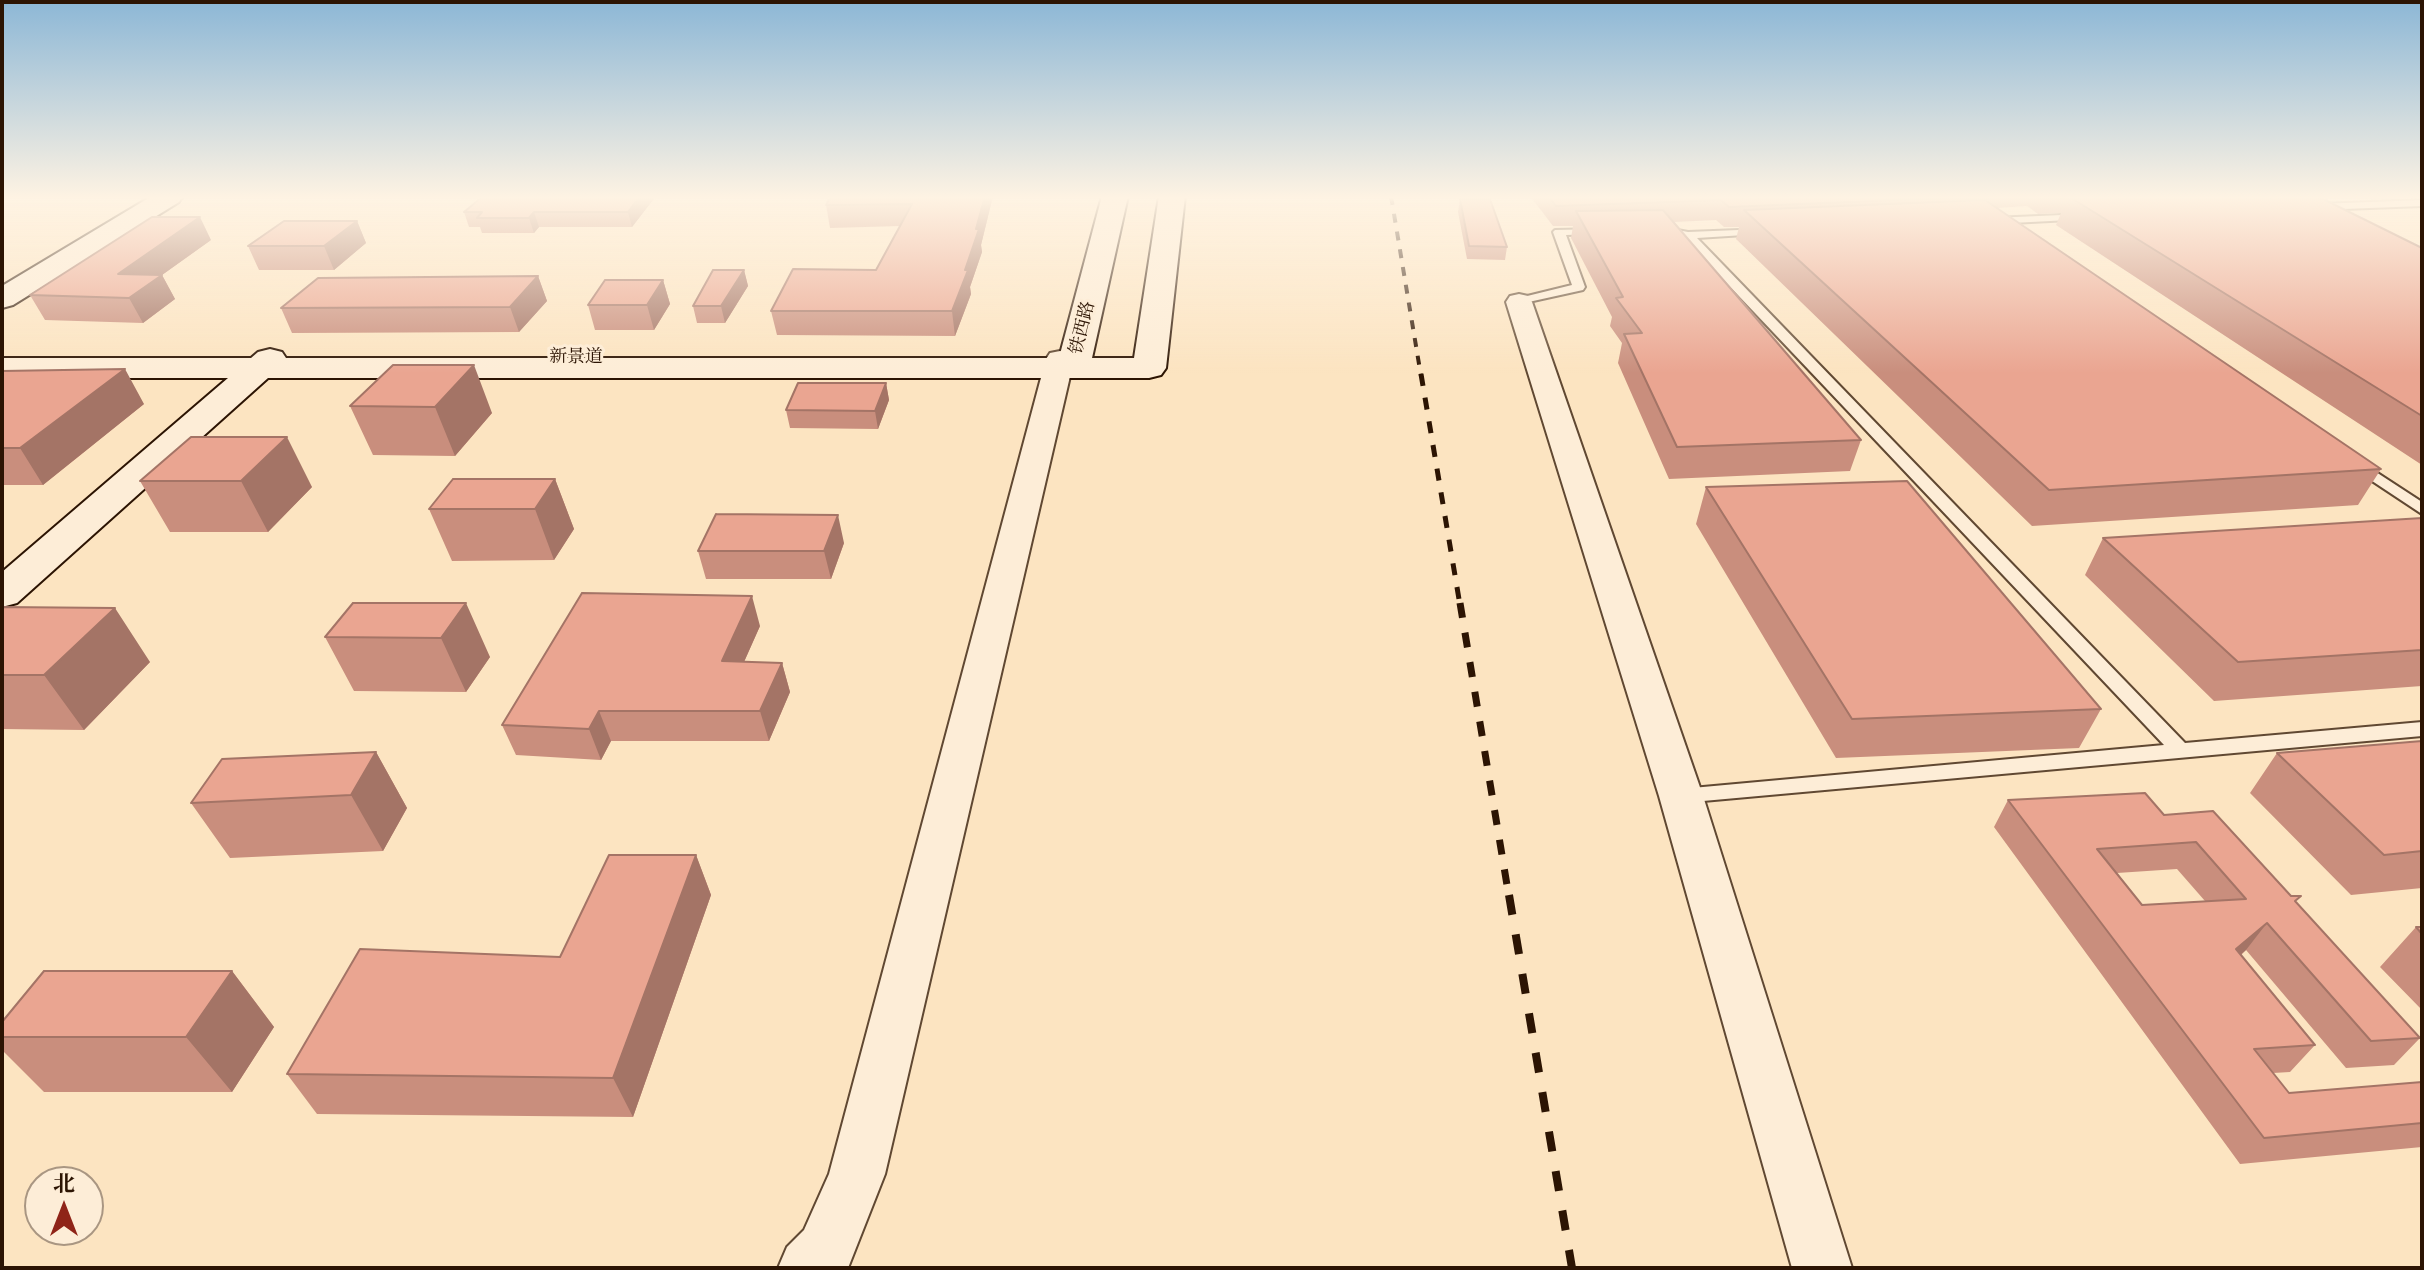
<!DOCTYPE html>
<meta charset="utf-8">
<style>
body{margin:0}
#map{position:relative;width:2424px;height:1270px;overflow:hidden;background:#fce4c1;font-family:"IM FELL Great Primer","Noto Serif SC",serif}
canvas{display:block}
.frame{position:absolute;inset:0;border:4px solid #2c1403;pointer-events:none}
.north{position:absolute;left:24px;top:1166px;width:80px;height:80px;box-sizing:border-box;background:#fdedd7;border:2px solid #a99682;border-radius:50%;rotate:0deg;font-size:22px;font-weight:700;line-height:32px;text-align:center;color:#2c1403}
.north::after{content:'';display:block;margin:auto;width:28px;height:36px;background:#8f2418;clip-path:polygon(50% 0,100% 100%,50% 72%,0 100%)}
</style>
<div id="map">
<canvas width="2424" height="1270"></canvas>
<div class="frame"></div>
<div class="north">北</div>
</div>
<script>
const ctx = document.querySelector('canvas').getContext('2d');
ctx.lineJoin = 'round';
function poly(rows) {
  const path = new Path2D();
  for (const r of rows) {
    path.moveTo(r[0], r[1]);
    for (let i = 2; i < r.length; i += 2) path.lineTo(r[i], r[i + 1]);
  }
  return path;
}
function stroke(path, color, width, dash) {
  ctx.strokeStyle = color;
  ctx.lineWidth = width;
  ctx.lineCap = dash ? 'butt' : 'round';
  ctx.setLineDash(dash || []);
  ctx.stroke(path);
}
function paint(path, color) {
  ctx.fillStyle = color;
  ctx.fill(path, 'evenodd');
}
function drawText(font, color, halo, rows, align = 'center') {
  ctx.font = font + ' "IM FELL Great Primer","Noto Serif SC",serif';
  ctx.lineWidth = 6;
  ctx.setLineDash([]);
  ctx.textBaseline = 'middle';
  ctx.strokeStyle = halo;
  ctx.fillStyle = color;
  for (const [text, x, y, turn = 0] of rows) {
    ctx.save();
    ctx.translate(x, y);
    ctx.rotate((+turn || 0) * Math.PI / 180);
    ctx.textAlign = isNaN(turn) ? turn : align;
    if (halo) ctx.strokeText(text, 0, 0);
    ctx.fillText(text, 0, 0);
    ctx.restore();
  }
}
const lane = poly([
 [2422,200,2422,206,2317,210,2312,207,2317,204,2422,200],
 [2084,214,2088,215,2088,219,1993,224,1987,221,1993,218,2084,214],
 [1662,227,1688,232,1764,229,1766,231,1760,234,1697,238,2185,743,2422,722,2422,736,1681,803,1674,801,1671,796,1674,791,1681,789,2164,745,1684,238,1658,232,1656,230,1662,227],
 [1600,229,1602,231,1596,234,1566,235,1585,287,1583,290,1515,305,1515,299,1572,285,1553,232,1555,230,1600,229],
 [2356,459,2422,502,2422,514,2351,467,2351,461,2356,459]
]);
const street = poly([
 [1519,294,1528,296,1532,302,1703,796,1852,1268,1792,1268,1659,796,1506,302,1510,296,1519,294],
 [1060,351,1070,353,1074,359,885,1174,848,1268,778,1268,787,1247,804,1230,829,1174,1046,359,1050,353,1060,351]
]);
const secondary = poly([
 [152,196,183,196,179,202,13,305,2,308,2,286,152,196],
 [1102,196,1128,196,1092,358,1134,358,1159,196,1185,196,1166,368,1161,375,1149,378,268,378,17,603,2,607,2,572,228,378,2,378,2,358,251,358,258,352,270,349,282,352,286,358,1059,358,1102,196]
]);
stroke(lane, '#604832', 4);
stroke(street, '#604832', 4);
stroke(secondary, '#2c1403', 4);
paint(lane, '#fdedd7');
paint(street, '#fdedd7');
paint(secondary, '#fdedd7');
stroke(poly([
 [1391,196,1421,376]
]), '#2c1403', 4, [9, 9]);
stroke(poly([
 [1421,374,1460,605]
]), '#2c1403', 5, [12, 12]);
stroke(poly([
 [1460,603,1509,897]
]), '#2c1403', 7, [15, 15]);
stroke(poly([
 [1509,895,1572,1268]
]), '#2c1403', 8, [20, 20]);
paint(poly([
 [656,196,632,227,539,227,534,233,482,233,480,227,469,227,464,212],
 [993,196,981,245,982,252,970,287,971,294,955,336,777,335,771,311,876,270,900,226,830,228,826,205],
 [1530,196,2317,196,2422,248,2422,465,2056,225,2061,213,2038,214,2027,206,1997,208,2381,469,2358,505,2032,526,1736,239,1739,227,1724,227,1716,220,1674,222,1861,440,1850,471,1669,479,1618,363,1622,343,1610,326,1612,317,1571,238,1573,226,1553,226],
 [1460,199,1507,247,1505,260,1467,259,1458,212],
 [357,221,366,243,334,270,259,270,248,246],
 [211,240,162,275,175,299,143,323,45,320,30,295],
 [744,270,748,286,725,323,697,323,693,306],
 [538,276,547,301,519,332,292,333,281,308],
 [663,280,670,304,654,330,595,330,588,305],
 [393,365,492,413,455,456,373,455,350,406],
 [2,371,144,404,43,485,2,485],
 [886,383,889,400,878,429,790,428,786,410],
 [191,437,312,487,268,532,170,532,140,481],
 [555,479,574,529,554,560,452,561,429,509],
 [1706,487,2101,709,2079,748,1836,758,1696,524],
 [2422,518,2422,686,2214,701,2085,575,2103,538],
 [844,543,831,579,706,579,698,551],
 [353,603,490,657,466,692,354,691,325,637],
 [2,607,150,662,84,730,2,729],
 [760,626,744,662,782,663,790,692,769,741,611,741,601,760,516,755,502,725],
 [2422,741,2422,888,2351,895,2250,793,2277,753],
 [376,752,407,808,383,851,230,858,191,803],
 [2008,800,2164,815,2296,902,2420,1038,2394,1065,2346,1068,2246,950,2241,955,2315,1045,2290,1072,2273,1073,2289,1093,2422,1082,2422,1147,2240,1164,1994,827],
 [2177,869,2205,901,2142,905,2117,873],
 [696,855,711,895,633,1117,317,1114,287,1074,560,957],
 [2416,927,2422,927,2422,1010,2380,967],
 [232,971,274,1027,232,1092,44,1092,2,1050,2,1022]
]), '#c98e7d');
paint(poly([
 [640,196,656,196,632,227,628,212],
 [985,196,993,196,981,245,982,252,970,287,971,294,955,336,952,311,965,270],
 [534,212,539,227,534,233,529,218],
 [200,217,211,240,162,275,175,299,143,323,129,298,118,274],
 [357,221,366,243,334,270,324,246],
 [744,270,748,286,725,323,721,306],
 [538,276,547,301,519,332,510,307],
 [663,280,670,304,654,330,647,305],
 [474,365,492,413,455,456,435,407],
 [125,369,144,404,43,485,20,448],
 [886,383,889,400,878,429,875,411],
 [287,437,312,487,268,532,241,481],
 [555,479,574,529,554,560,535,509],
 [838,515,844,543,831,579,824,551],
 [752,596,760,626,731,691,722,661],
 [466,603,490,657,466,692,441,638],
 [115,608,150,662,84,730,44,675],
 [782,663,790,692,769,741,760,711],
 [599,711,611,741,601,760,589,729],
 [376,752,407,808,383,851,351,795],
 [696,855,711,895,633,1117,613,1078],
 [2267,923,2246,950,2215,976,2236,949],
 [232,971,274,1027,232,1092,186,1037]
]), '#a47466');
const building = poly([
 [483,196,640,196,628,212,534,212,529,218,477,218,482,212,464,212,483,196],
 [831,196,985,196,976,229,979,229,965,270,968,270,952,311,771,311,793,269,876,270,912,204,826,205,831,196],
 [1548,196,1962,196,1964,197,1729,207,1721,200,1556,206,1548,196],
 [2068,196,2317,196,2422,248,2422,416,2068,196],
 [1460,199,1490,199,1507,247,1469,246,1460,199],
 [1985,200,2381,469,2049,490,1744,210,1985,200],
 [1663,210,1861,440,1677,447,1624,334,1642,333,1616,298,1623,297,1576,211,1663,210],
 [152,217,200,217,118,274,162,275,129,298,30,295,152,217],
 [284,221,357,221,324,246,248,246,284,221],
 [713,270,744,270,721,306,693,306,713,270],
 [538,276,510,307,281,308,318,278,538,276],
 [605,280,663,280,647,305,588,305,605,280],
 [393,365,474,365,435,407,350,406,393,365],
 [125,369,20,448,2,448,2,371,125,369],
 [798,383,886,383,875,411,786,410,798,383],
 [191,437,287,437,241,481,140,481,191,437],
 [453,479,555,479,535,509,429,509,453,479],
 [1907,481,2101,709,1852,719,1706,487,1907,481],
 [716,514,838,515,824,551,698,551,716,514],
 [2422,518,2422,650,2238,662,2103,538,2422,518],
 [582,593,752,596,722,661,782,663,760,711,599,711,589,729,502,725,582,593],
 [353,603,466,603,441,638,325,637,353,603],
 [2,607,115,608,44,675,2,675,2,607],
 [2422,741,2422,851,2384,855,2277,753,2422,741],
 [376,752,351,795,191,803,222,759,376,752],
 [2145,793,2164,815,2213,811,2291,896,2301,896,2295,901,2420,1038,2371,1041,2267,923,2236,949,2315,1045,2254,1049,2289,1093,2422,1082,2422,1123,2264,1138,2008,800,2145,793],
 [2196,842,2246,899,2142,905,2097,849,2196,842],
 [609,855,696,855,613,1078,287,1074,360,949,560,957,609,855],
 [2416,927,2422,927,2422,934,2416,927],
 [44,971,232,971,186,1037,2,1037,2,1022,44,971]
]);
paint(building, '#eaa591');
stroke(building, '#a47466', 2);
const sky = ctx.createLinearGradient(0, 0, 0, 373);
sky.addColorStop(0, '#8cb7d6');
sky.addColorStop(0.53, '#fef3e3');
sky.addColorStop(1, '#fef3e300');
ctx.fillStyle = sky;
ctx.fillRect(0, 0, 2424, 373);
drawText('18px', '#2c1403', '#fdedd7', [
 ["铁西路",1083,328,-76],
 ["新景道",576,358]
]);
</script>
